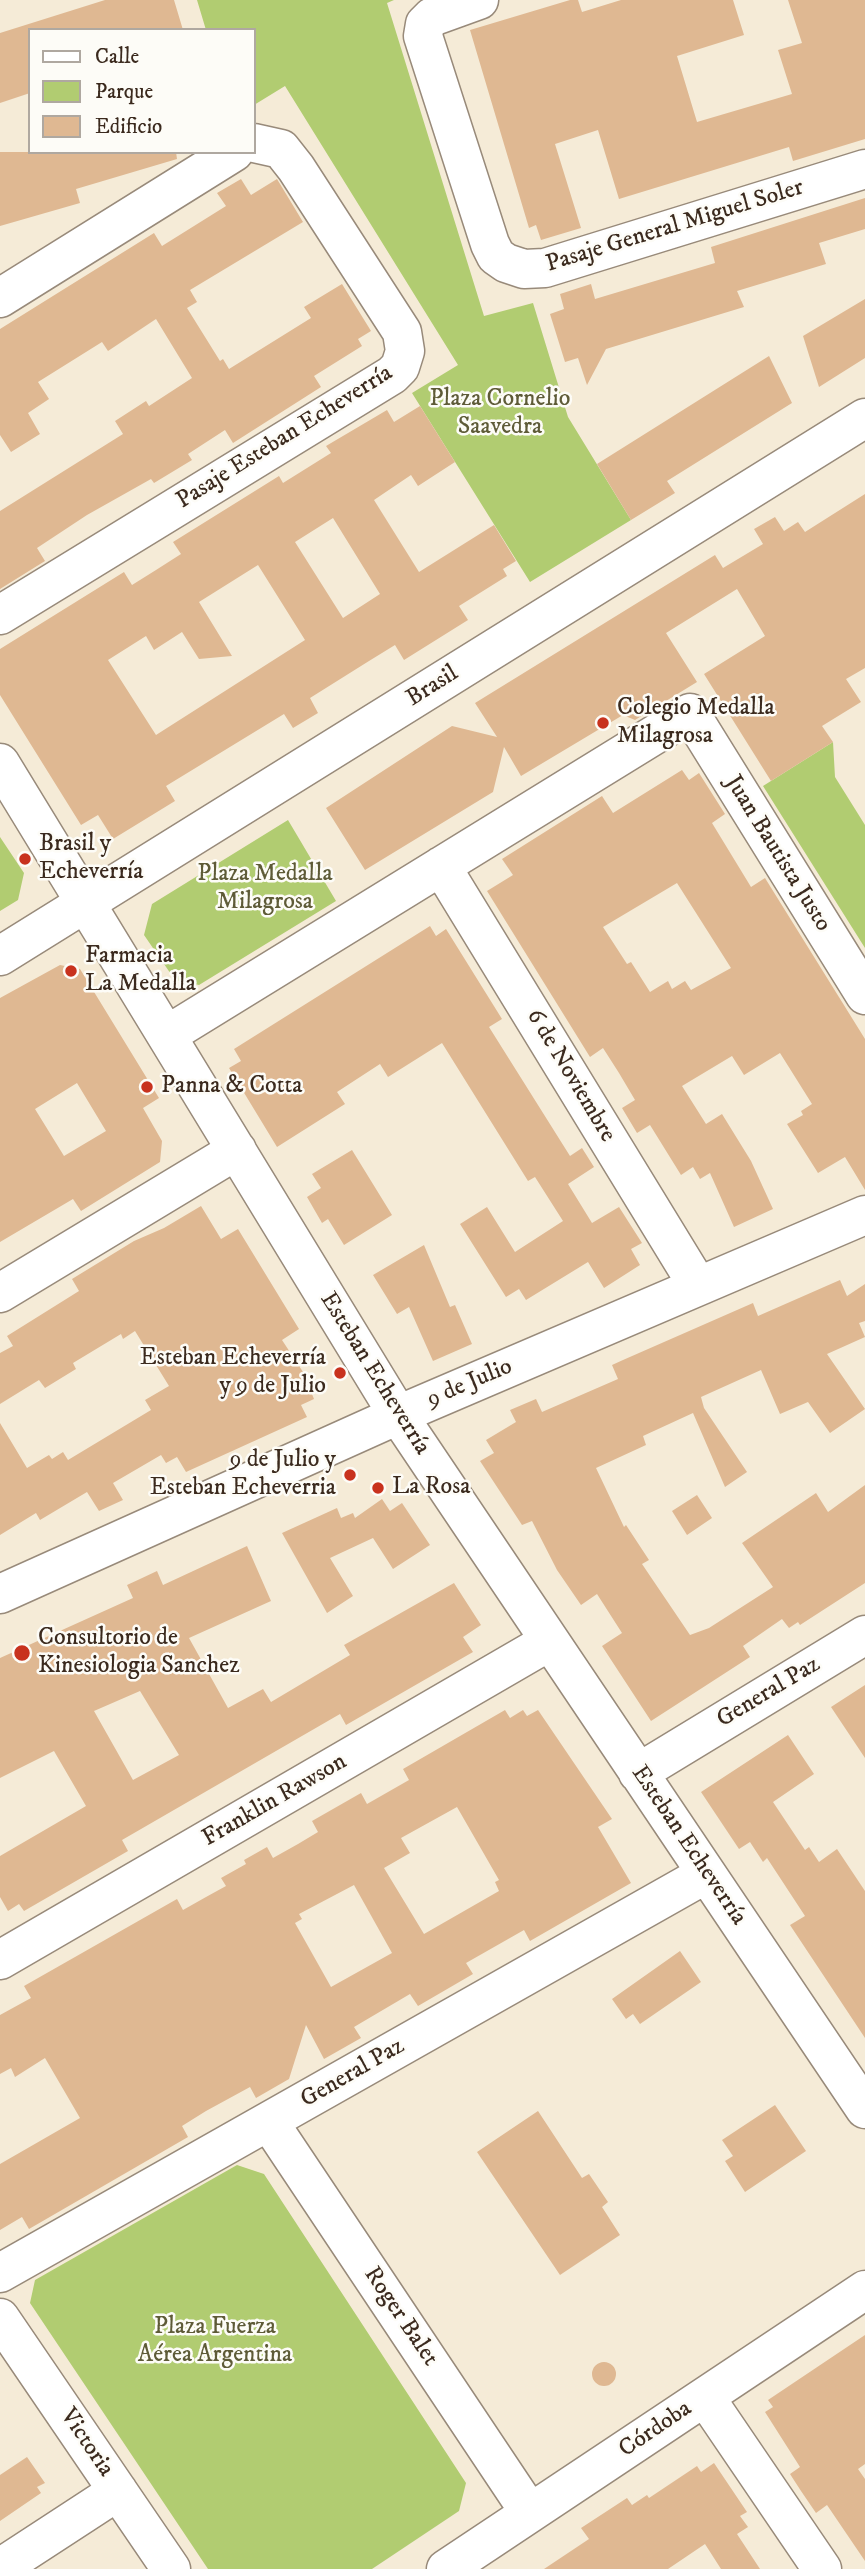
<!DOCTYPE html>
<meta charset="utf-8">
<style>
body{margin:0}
#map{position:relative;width:865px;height:2569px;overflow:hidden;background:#f5ebd7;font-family:"IM FELL DW Pica",serif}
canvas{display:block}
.legend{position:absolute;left:28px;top:28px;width:228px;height:126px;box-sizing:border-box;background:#fdfcf7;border:2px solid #afa8a0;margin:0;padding:9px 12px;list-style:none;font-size:21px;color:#3b2a1e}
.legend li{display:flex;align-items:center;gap:14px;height:35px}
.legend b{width:35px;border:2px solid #afa8a0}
</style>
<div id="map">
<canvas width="865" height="2569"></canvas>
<ul class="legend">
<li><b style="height:9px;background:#fff"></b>Calle</li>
<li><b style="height:19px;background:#b1cc71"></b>Parque</li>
<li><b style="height:19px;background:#dfb892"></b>Edificio</li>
</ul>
</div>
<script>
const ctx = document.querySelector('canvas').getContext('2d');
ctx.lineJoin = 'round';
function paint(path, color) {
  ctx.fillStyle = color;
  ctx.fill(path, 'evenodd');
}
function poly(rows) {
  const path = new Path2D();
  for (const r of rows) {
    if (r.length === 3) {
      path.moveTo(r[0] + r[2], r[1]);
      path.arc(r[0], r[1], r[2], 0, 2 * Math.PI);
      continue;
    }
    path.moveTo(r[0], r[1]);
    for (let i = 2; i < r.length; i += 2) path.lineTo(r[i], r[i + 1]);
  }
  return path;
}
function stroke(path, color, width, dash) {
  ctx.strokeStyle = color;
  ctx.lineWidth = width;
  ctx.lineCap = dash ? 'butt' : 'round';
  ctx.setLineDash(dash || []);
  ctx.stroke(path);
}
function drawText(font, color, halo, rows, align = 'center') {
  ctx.font = font + ' "IM FELL DW Pica",serif';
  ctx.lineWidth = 5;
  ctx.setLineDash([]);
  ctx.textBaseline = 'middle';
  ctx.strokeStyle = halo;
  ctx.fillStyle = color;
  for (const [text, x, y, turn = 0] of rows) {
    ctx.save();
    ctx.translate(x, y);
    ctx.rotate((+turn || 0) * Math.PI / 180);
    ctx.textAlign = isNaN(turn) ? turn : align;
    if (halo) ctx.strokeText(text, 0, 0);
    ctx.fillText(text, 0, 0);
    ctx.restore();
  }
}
paint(poly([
 [197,0,394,0,387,3,484,316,533,303,568,417,631,520,530,582,412,393,458,365,285,86,254,105,254,30,206,30],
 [833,742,835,777,865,825,865,948,763,786],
 [288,820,336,901,199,985,175,980,144,935,152,904],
 [0,837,24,873,18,900,0,911],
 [237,2165,264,2174,466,2483,459,2511,372,2569,208,2569,30,2303,35,2280]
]), '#b1cc71');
paint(poly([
 [105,0,174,0,183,30,30,30,30,93,0,103,0,33],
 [570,0,578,0,582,12,621,0,733,0,744,35,677,56,697,122,792,94,778,50,802,43,788,0,865,0,865,139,793,161,789,147,619,199,598,130,555,144,581,228,541,240,536,225,529,228,470,30],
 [0,152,176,152,177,159,76,189,80,203,0,226],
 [241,179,251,195,277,179,303,222,190,290,197,302,187,308,220,361,223,359,229,369,311,318,304,307,342,284,371,331,358,339,362,346,314,376,321,387,233,443,225,430,188,454,192,460,154,483,151,479,87,515,37,548,45,561,0,589,0,511,123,434,115,421,146,401,149,406,192,378,156,319,108,351,102,342,38,382,49,399,28,413,40,434,11,452,0,435,0,329,154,233,162,246,226,206,217,193],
 [865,198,865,229,819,243,826,264,737,291,744,307,606,349,587,385,578,358,565,362,550,314,564,309,560,294,591,284,595,299,715,263,711,247],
 [865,299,865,358,819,387,803,336],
 [769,356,792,403,667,481,675,493,631,520,597,464],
 [420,406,455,462,418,486,411,475,374,500,419,572,494,525,516,561,503,569,507,576,459,606,468,620,404,660,395,645,369,661,310,698,318,713,293,728,284,714,166,786,175,801,113,839,98,815,81,825,0,695,0,649,124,572,132,585,156,570,181,554,173,542,279,476,283,483,331,453,326,446,387,410,394,422],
 [333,518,380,594,343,618,295,542],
 [258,565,305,640,156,735,108,660,146,636,154,650,182,632,199,659,232,656,199,602],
 [865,494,865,668,846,679,861,702,822,726,833,742,771,781,704,674,765,636,737,589,666,633,697,682,635,720,623,715,521,776,504,747,493,792,365,870,326,808,452,726,497,737,475,703,715,555,723,568,763,544,754,529,775,517,784,531,798,522,805,532],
 [682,770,689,780,699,773,725,814,712,823,751,887,765,878,865,1039,865,1190,845,1157,818,1173,787,1124,803,1115,801,1111,812,1104,780,1053,744,1075,732,1056,682,1086,706,1124,722,1114,751,1161,773,1209,734,1227,710,1173,700,1179,693,1167,681,1175,650,1125,637,1133,622,1108,635,1100,619,1073,603,1048,590,1057,487,891,513,875,502,859,602,796,613,813],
 [677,883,731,968,691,990,685,981,672,989,668,981,650,992,631,962,627,964,603,927],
 [430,926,436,936,446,929,502,1019,489,1027,570,1156,582,1148,594,1167,568,1184,592,1223,619,1207,642,1243,631,1249,640,1265,604,1288,588,1262,526,1300,519,1289,506,1297,460,1224,487,1207,515,1252,563,1221,535,1177,528,1181,442,1043,388,1077,380,1064,337,1092,345,1104,277,1147,229,1068,241,1061,234,1049],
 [60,965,80,969,159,1098,143,1108,162,1141,160,1162,81,1211,73,1199,0,1242,0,998],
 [77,1083,106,1131,64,1156,35,1109],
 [352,1150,392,1215,344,1245,328,1219,322,1223,307,1197,321,1188,312,1174],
 [201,1206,221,1239,238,1229,299,1329,282,1340,303,1372,314,1399,301,1405,307,1417,186,1472,177,1457,166,1463,161,1455,113,1483,123,1500,99,1511,87,1492,40,1520,36,1513,0,1535,0,1423,27,1468,49,1455,52,1459,63,1452,68,1460,151,1410,145,1400,169,1386,135,1331,123,1339,121,1334,73,1363,76,1369,45,1388,39,1380,0,1404,0,1353,13,1346,7,1336,79,1291,72,1279,134,1241,164,1228],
 [424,1245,450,1307,455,1305,472,1344,433,1361,409,1307,397,1314,373,1275],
 [840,1280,847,1296,865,1284,865,1321,859,1323,865,1337,827,1354,865,1409,830,1433,808,1402,780,1414,761,1370,701,1397,704,1408,747,1472,725,1487,693,1413,643,1436,646,1445,596,1468,624,1527,626,1525,649,1560,642,1564,690,1635,709,1628,773,1587,742,1543,816,1493,828,1512,865,1485,865,1583,800,1625,798,1622,789,1628,782,1619,743,1646,750,1657,651,1721,602,1646,622,1633,597,1594,581,1605,557,1570,532,1521,522,1525,480,1461,494,1453,486,1440,516,1422,510,1410,536,1399,542,1412,618,1379,612,1365,623,1360,753,1303,758,1316],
 [697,1495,712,1518,687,1535,672,1511],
 [382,1499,390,1511,402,1503,430,1545,393,1569,373,1538,330,1558,353,1596,327,1613,282,1533,337,1508,341,1518,353,1513,355,1518],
 [247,1546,271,1601,189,1638,228,1708,263,1689,271,1702,350,1655,344,1645,454,1583,481,1625,463,1637,473,1652,346,1725,340,1714,122,1840,128,1851,24,1911,19,1904,8,1911,0,1897,0,1856,86,1806,54,1751,0,1778,0,1658,133,1598,127,1585,140,1579,157,1571,163,1585],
 [140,1691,179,1755,133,1780,94,1711],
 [865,1685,865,1758,831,1707],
 [505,1710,510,1718,523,1710,527,1716,538,1710,612,1819,598,1827,631,1883,530,1941,524,1930,466,1963,473,1974,418,2006,410,1994,354,2027,361,2038,324,2059,306,2025,289,2079,256,2098,250,2087,206,2111,182,2126,188,2137,29,2229,22,2217,0,2230,0,2164,80,2118,45,2058,15,2077,11,2068,0,2074,0,2015,31,1998,24,1986,177,1899,183,1910,206,1897,226,1886,221,1878,246,1864,244,1860,267,1847,273,1858,298,1844,318,1832,312,1821,361,1793,367,1804,409,1780,403,1769],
 [457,1807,499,1880,495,1882,499,1891,424,1934,384,1868,410,1853,401,1838],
 [354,1885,392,1953,331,1987,295,1923,302,1919,299,1914],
 [788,1735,814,1774,773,1802,805,1850,809,1847,819,1862,837,1849,865,1891,865,2038,790,1925,805,1916,767,1858,763,1862,750,1842,739,1849,701,1792],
 [680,1951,701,1982,640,2024,633,2014,626,2019,612,1999],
 [775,2105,806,2151,745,2192,725,2161,733,2156,722,2140],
 [538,2111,582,2178,589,2174,608,2202,602,2207,620,2235,560,2275,477,2152],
 [865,2335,865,2464,858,2469,865,2479,865,2561,827,2505,816,2513,801,2491,790,2474,800,2467,765,2412,773,2407,768,2400],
 [604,2374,12],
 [27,2457,45,2483,37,2487,41,2493,0,2521,0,2475],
 [714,2463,747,2512,740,2516,748,2527,737,2534,760,2569,721,2569,705,2544,668,2569,544,2569,589,2539,581,2528,627,2498,632,2505,647,2495,649,2498,697,2466,701,2472]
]), '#dfb892');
const minor = poly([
 [479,0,432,17,425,24,423,36,490,244,496,256,506,263,524,269,545,268,865,169],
 [0,298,234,152],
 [0,615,392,375,400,367,405,351,402,332,296,168,281,149,254,143],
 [0,763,398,1415,865,2109],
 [441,866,698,1286],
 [0,956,865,418],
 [167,1035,690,713,865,995],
 [0,1293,237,1150],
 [0,1594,398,1415,865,1215],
 [638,1773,865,1635],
 [0,1960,550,1641],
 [269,2122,530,2513],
 [0,2273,706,1874],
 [0,2318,171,2569],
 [705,2397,822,2569],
 [0,2568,118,2491],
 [446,2569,865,2290]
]);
stroke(minor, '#988a7a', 41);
stroke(minor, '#fff', 38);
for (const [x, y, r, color] of [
 [603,723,7,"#c8321e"],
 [25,859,7,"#c8321e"],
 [71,971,7,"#c8321e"],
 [147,1087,7,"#c8321e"],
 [340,1373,7,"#c8321e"],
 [350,1475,7,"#c8321e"],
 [378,1488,7,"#c8321e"],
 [22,1653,9,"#c8321e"]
]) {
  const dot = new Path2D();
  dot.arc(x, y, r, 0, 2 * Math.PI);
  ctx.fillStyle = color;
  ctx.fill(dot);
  stroke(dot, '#fdfcf7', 2.5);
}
drawText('24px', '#3b2a1e', '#fdfcf7', [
 ["Pasaje General Miguel Soler",675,227,-17],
 ["Pasaje Esteban Echeverría",285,438,-32],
 ["Brasil",433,687,-32],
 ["Juan Bautista Justo",777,854,58],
 ["6 de Noviembre",570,1076,59],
 ["Esteban Echeverría",374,1374,58],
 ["9 de Julio",470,1384,-23],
 ["General Paz",769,1693,-31],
 ["Franklin Rawson",275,1801,-30],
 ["Esteban Echeverría",688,1846,56],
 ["General Paz",353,2074,-30],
 ["Roger Balet",400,2317,56],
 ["Córdoba",656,2430,-34],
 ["Victoria",86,2443,56]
]);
drawText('24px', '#5e5b37', '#fdfcf7', [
 ["Plaza Cornelio",500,400],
 ["Saavedra",500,428],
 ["Plaza Medalla",265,875],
 ["Milagrosa",265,903],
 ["Plaza Fuerza",215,2328],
 ["Aérea Argentina",215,2356]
]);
drawText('24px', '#3b2a1e', '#fdfcf7', [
 ["Colegio Medalla",617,709],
 ["Milagrosa",617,737],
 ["Brasil y",39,845],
 ["Echeverría",39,873],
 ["Farmacia",85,957],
 ["La Medalla",85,985],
 ["Panna & Cotta",161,1087],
 ["Esteban Echeverría",326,1359,"right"],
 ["y 9 de Julio",326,1387,"right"],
 ["9 de Julio y",336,1461,"right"],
 ["Esteban Echeverria",336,1489,"right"],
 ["La Rosa",392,1488],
 ["Consultorio de",38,1639],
 ["Kinesiologia Sanchez",38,1667]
], 'left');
</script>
